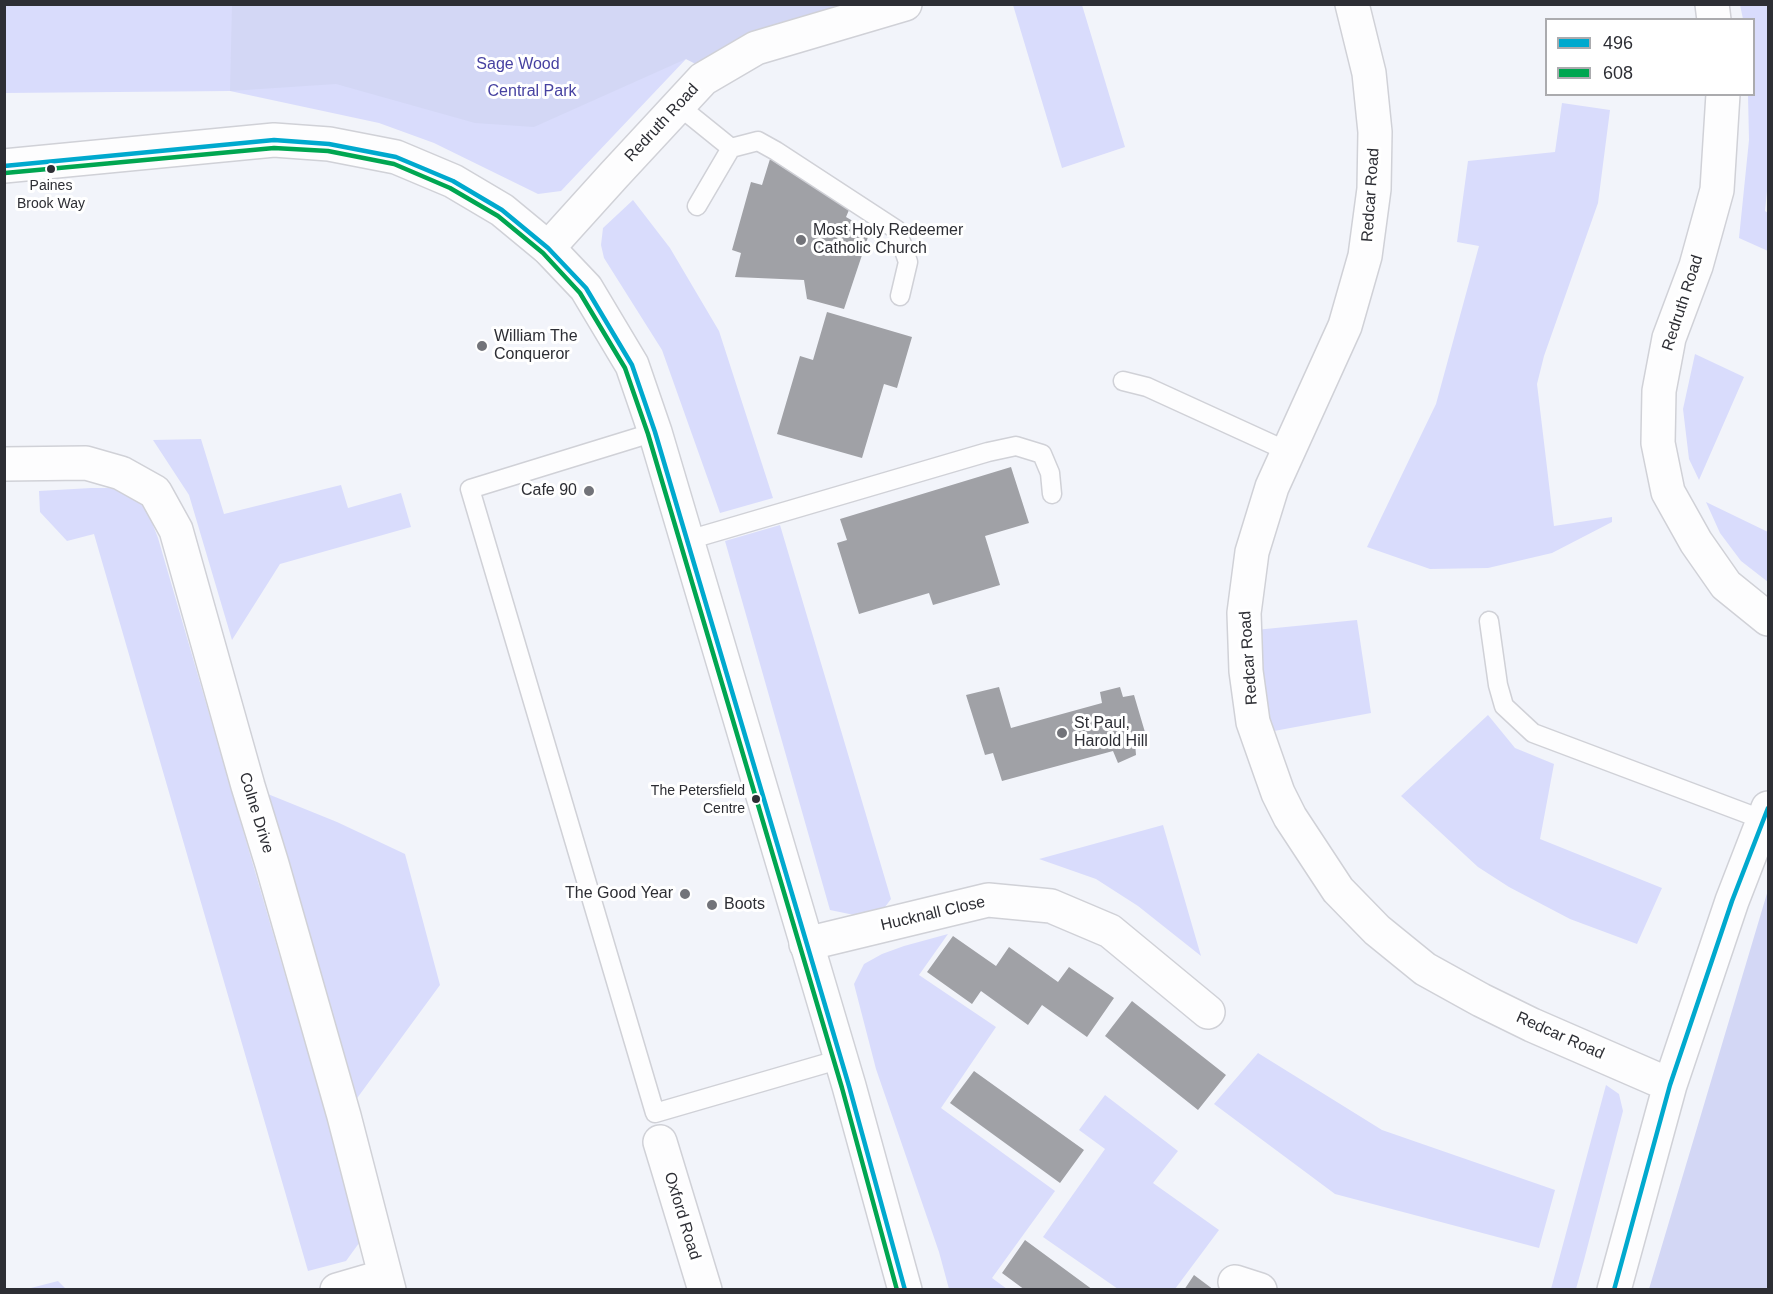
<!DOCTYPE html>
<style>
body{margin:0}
#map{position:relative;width:1773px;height:1294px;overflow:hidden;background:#f2f4fa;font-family:Arial,sans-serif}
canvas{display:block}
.frame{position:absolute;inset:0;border:6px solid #2d2e34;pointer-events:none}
.legend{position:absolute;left:1545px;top:18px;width:210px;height:78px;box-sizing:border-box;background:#fff;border:2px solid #ababae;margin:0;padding:8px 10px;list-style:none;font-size:18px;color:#2d2e34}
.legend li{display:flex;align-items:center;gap:12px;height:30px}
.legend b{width:30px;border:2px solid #ababae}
</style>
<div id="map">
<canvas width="1773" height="1294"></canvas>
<div class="frame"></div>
<ul class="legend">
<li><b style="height:8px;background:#00a9ce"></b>496</li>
<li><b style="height:8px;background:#00a651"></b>608</li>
</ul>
</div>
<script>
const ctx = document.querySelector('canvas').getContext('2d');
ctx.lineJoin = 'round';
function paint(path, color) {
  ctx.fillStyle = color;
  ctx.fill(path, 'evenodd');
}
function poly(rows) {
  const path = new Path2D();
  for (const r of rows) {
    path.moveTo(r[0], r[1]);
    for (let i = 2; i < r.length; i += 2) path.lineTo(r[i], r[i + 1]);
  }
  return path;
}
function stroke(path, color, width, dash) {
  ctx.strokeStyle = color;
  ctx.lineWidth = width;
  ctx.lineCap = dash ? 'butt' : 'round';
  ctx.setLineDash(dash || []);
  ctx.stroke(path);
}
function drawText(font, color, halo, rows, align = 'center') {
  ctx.font = font + ' Arial,sans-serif';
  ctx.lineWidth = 6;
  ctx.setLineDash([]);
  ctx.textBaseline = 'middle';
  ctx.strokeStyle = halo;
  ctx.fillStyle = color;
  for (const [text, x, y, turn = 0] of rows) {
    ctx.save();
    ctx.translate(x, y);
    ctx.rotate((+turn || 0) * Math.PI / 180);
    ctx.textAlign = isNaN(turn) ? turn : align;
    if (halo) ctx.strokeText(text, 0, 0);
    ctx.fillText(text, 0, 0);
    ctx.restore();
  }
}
paint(poly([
 [4,5,905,5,714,73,686,59,561,191,538,194,434,143,379,123,230,91,5,93],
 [1013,5,1082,5,1125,147,1062,168],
 [1740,5,1768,5,1768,181,1765,211,1768,213,1768,251,1739,238,1749,140,1748,95,1754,94,1754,20,1743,19],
 [1562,103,1610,110,1598,203,1544,356,1537,384,1554,526,1612,517,1612,522,1552,553,1488,568,1430,569,1367,547,1436,404,1479,246,1457,242,1468,161,1555,152],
 [633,200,670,248,719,331,773,498,720,513,662,350,604,258,601,245,603,228],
 [1695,354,1744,377,1699,480,1689,459,1683,409],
 [201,439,224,514,341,485,348,508,401,493,411,527,280,564,232,640,189,495,153,440],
 [91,488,109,488,126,492,137,498,148,512,158,538,362,1239,346,1261,308,1271,94,534,67,541,40,512,39,491],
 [1706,502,1768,532,1768,582,1741,561,1720,533],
 [780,525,891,899,882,911,859,916,830,910,725,541],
 [1357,620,1371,713,1258,734,1245,631],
 [1488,715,1515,748,1554,764,1540,839,1662,888,1637,944,1570,919,1509,887,1478,867,1401,796],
 [248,786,337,822,405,854,440,985,344,1116],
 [1163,825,1201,956,1138,906,1096,879,1039,859],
 [948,934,919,975,996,1027,941,1108,1055,1191,992,1278,1007,1289,949,1289,939,1252,876,1069,854,984,864,964,882,954,904,946],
 [1258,1053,1382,1130,1555,1190,1539,1248,1335,1194,1214,1104],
 [1606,1085,1619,1094,1623,1111,1584,1260,1576,1289,1551,1289],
 [1105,1095,1178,1151,1153,1183,1219,1230,1175,1289,1118,1289,1043,1237,1105,1149,1079,1130],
 [58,1281,66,1289,27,1289]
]), '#d9dcfc');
paint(poly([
 [232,5,905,5,714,73,686,59,534,127,475,123,336,84,230,91],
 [1768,890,1768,1289,1649,1289]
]), '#d3d7f5');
paint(poly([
 [770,159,849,210,846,217,870,231,844,309,807,299,804,280,735,277,741,253,732,250,751,182,762,185],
 [827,312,912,337,897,388,884,384,862,458,777,434,800,356,813,360],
 [1011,467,1029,523,985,536,1000,585,933,605,929,593,859,614,837,543,847,540,840,519],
 [999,687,1011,728,1102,703,1100,692,1120,687,1123,697,1134,695,1147,739,1135,743,1136,755,1118,763,1113,751,1002,781,993,753,985,755,966,695],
 [953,936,996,966,1009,947,1058,982,1069,967,1114,998,1087,1037,1042,1005,1028,1025,981,991,972,1004,927,972],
 [1132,1001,1226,1075,1198,1110,1105,1036],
 [974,1071,1084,1150,1060,1183,950,1103],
 [1025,1240,1093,1290,1025,1290,1002,1273],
 [1194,1275,1214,1290,1184,1290]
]), '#a0a1a6');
const service = poly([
 [679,106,731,148,697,206],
 [731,148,758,141,776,151,897,230,908,262,900,296],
 [1123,381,1147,387,1287,451],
 [655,432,470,489,655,1113,841,1059],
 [688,540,988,452,1016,446,1042,454,1050,473,1052,494],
 [1489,621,1498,685,1504,706,1533,733,1764,820]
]);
const minor = poly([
 [1352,4,1369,73,1375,132,1374,189,1365,256,1345,326,1272,487,1252,552,1244,613,1246,671,1253,722,1278,793,1290,817,1338,890,1377,930,1425,969,1481,1000,1532,1025,1670,1085],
 [1712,4,1714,20],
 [1723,94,1717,190,1696,266,1669,338,1659,391,1658,443,1668,492,1696,542,1726,585,1768,619],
 [548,248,614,175,703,79,756,48,905,4],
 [4,464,86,463,121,473,155,492,176,530,248,786,272,864,344,1116,389,1290],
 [806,944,988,900,1051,906,1110,931,1208,1012],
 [660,1142,705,1290],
 [1235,1282,1260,1290],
 [337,1290,385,1276],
 [1614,1290,1670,1085,1732,901,1768,808]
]);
const tertiary = poly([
 [4,166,274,140,329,144,396,157,453,181,502,210,548,248,586,288,632,365,655,432,849,1086,905,1290]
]);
stroke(service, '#d0d1d7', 21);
stroke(minor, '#d0d1d7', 36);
stroke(tertiary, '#d0d1d7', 36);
stroke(service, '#fdfdfe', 18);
stroke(minor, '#fdfdfe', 33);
stroke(tertiary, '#fdfdfe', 33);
stroke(poly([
 [4,166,274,140,329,144,396,157,453,181,502,210,548,248,586,288,632,365,655,432,849,1086,905,1290],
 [1614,1290,1670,1085,1732,901,1768,808]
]), '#00a9ce', 4.5);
stroke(poly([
 [5,173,274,148,328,151,394,164,450,188,498,216,543,253,580,293,625,368,648,434,842,1088,897,1290]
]), '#00a651', 4.5);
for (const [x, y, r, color] of [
 [51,169,5,"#2d2e34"],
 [801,240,6,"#727379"],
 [482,346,6,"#727379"],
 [589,491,6,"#727379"],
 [1062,733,6,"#727379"],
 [756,799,5,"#2d2e34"],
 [685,894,6,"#727379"],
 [712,905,6,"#727379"]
]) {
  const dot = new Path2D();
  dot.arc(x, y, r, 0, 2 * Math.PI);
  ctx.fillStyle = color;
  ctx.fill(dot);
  stroke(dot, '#fff', 2);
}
drawText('14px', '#2d2e34', '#fff', [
 ["Paines",51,186],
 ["Brook Way",51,204],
 ["The Petersfield",745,791,"right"],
 ["Centre",745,809,"right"]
]);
drawText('16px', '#4742a1', '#fff', [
 ["Sage Wood",518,65],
 ["Central Park",532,92]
]);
drawText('16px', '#2d2e34', '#fff', [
 ["Redruth Road",662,123,-47],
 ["Redcar Road",1371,195,-86],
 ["Redruth Road",1683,303,-72],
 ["Redcar Road",1249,658,-94],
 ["Colne Drive",256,813,73],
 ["Hucknall Close",933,914,-13],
 ["Redcar Road",1560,1036,24],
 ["Oxford Road",682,1216,73]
]);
drawText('16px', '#2d2e34', '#fff', [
 ["Most Holy Redeemer",813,231],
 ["Catholic Church",813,249],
 ["William The",494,337],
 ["Conqueror",494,355],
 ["Cafe 90",577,491,"right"],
 ["St Paul,",1074,724],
 ["Harold Hill",1074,742],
 ["The Good Year",673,894,"right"],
 ["Boots",724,905]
], 'left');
</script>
